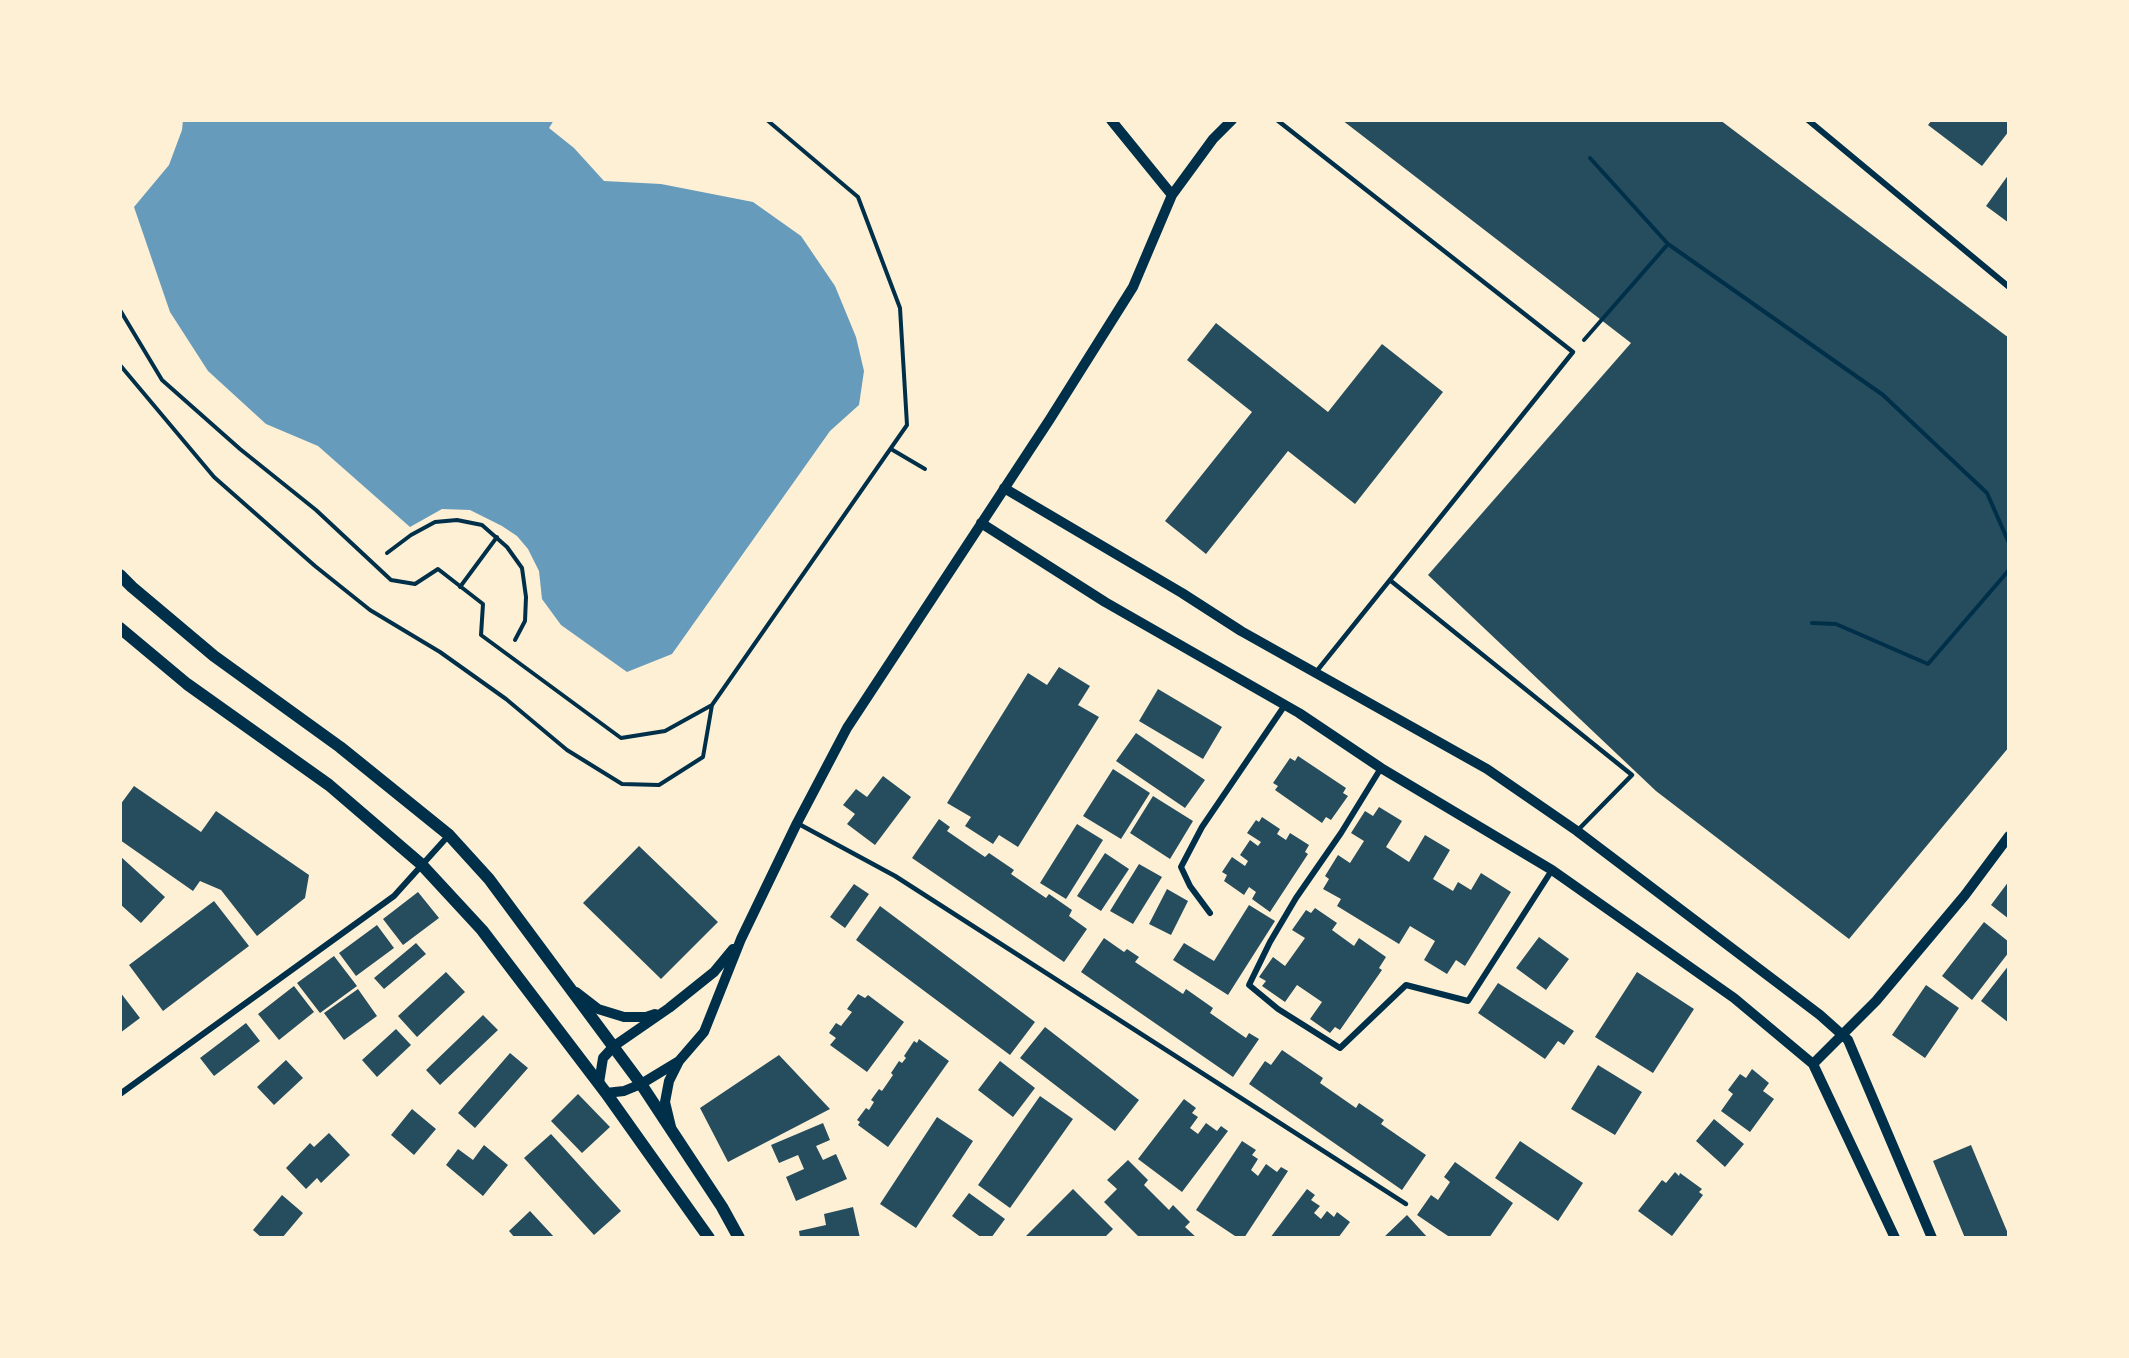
<!DOCTYPE html>
<style>
body{margin:0}
#map{position:relative;width:2129px;height:1358px;overflow:hidden;background:#fdf0d5;font-family:Raleway,sans-serif}
canvas{display:block}
.frame{position:absolute;inset:0;border:122px solid #fdf0d5;pointer-events:none}
</style>
<div id="map">
<canvas width="2129" height="1358"></canvas>
<div class="frame"></div>
</div>
<script>
const ctx = document.querySelector('canvas').getContext('2d');
ctx.lineJoin = 'round';
function paint(path, color) {
  ctx.fillStyle = color;
  ctx.fill(path, 'evenodd');
}
function poly(rows) {
  const path = new Path2D();
  for (const r of rows) {
    path.moveTo(r[0], r[1]);
    for (let i = 2; i < r.length; i += 2) path.lineTo(r[i], r[i + 1]);
  }
  return path;
}
function stroke(path, color, width, dash) {
  ctx.strokeStyle = color;
  ctx.lineWidth = width;
  ctx.lineCap = dash ? 'butt' : 'round';
  ctx.setLineDash(dash || []);
  ctx.stroke(path);
}
paint(poly([
 [183,120,554,120,549,128,574,148,604,181,661,184,753,202,801,236,835,286,856,337,864,371,859,405,830,431,672,654,627,672,561,625,542,599,539,571,528,549,517,536,502,526,470,510,442,509,410,527,318,446,266,424,208,371,170,312,134,207,169,165,182,130]
]), '#669bbc');
paint(poly([
 [1342,120,1720,120,2009,338,2009,747,1849,939,1656,791,1428,575,1631,343],
 [1932,120,2009,120,2009,131,1982,166,1928,125],
 [2009,174,2009,223,1986,206],
 [1216,323,1328,412,1382,344,1443,392,1355,504,1288,451,1206,554,1165,521,1252,412,1187,360],
 [1059,667,1090,686,1078,705,1099,717,1018,847,999,835,993,844,965,826,971,817,947,803,1028,673,1047,685],
 [1158,689,1222,727,1203,759,1139,721],
 [1136,733,1205,780,1185,808,1116,761],
 [1298,756,1346,788,1343,793,1348,796,1331,820,1326,817,1322,823,1275,790,1278,786,1273,783,1290,758,1295,761],
 [1113,769,1150,793,1121,839,1083,816],
 [883,776,911,797,875,845,847,824,855,814,843,805,856,789,867,797],
 [134,786,201,832,216,811,309,875,305,898,257,936,221,890,200,881,193,891,120,840,120,805],
 [1153,796,1193,821,1170,859,1130,833],
 [1379,807,1402,821,1386,847,1409,862,1425,835,1450,850,1433,879,1453,891,1458,882,1471,890,1481,873,1511,892,1465,966,1456,960,1447,974,1424,960,1435,941,1410,926,1399,944,1337,906,1341,899,1323,889,1329,879,1325,876,1338,855,1350,863,1364,841,1351,833,1365,811,1373,816],
 [1262,817,1280,829,1277,834,1286,840,1290,833,1309,845,1305,852,1308,854,1270,912,1252,899,1256,892,1249,887,1244,895,1224,881,1227,875,1222,872,1232,857,1245,866,1248,861,1240,855,1250,840,1258,846,1261,842,1247,833,1256,820,1259,822],
 [939,819,950,827,947,831,985,857,989,853,1014,870,1011,874,1046,898,1049,894,1072,910,1069,916,1087,929,1064,962,912,858],
 [1077,824,1103,840,1066,899,1040,883],
 [639,846,718,922,661,979,583,903],
 [1105,853,1129,869,1101,911,1077,896],
 [120,856,165,897,141,923,120,904],
 [1139,864,1162,877,1133,924,1110,911],
 [2009,881,2009,919,1991,905],
 [854,884,869,894,845,928,830,917],
 [1167,889,1188,901,1171,935,1149,924],
 [418,892,439,918,403,945,383,919],
 [214,901,249,946,163,1011,129,965],
 [1249,905,1275,921,1228,995,1173,960,1184,943,1214,961],
 [880,906,1035,1022,1010,1055,856,940],
 [1315,908,1337,923,1332,930,1354,946,1359,938,1386,957,1379,968,1382,970,1340,1030,1335,1027,1330,1033,1310,1019,1322,1002,1297,985,1285,1002,1262,986,1266,981,1259,977,1273,957,1285,966,1305,938,1292,930,1306,910,1311,913],
 [1984,922,2009,942,2009,952,1972,1000,1942,976],
 [377,925,394,948,356,976,339,953],
 [1539,937,1569,959,1546,990,1516,968],
 [1104,938,1124,952,1127,949,1139,957,1135,962,1183,994,1186,989,1213,1008,1210,1013,1246,1038,1249,1033,1259,1039,1233,1077,1081,972],
 [416,943,426,954,384,989,374,978],
 [334,956,357,986,320,1013,297,983],
 [2009,965,2009,1023,1981,1001],
 [446,972,465,992,417,1037,398,1016],
 [1637,972,1694,1009,1653,1073,1595,1037],
 [1498,983,1574,1031,1564,1045,1558,1041,1545,1059,1478,1013],
 [1926,985,1959,1008,1925,1058,1892,1035],
 [294,986,314,1012,279,1040,258,1014],
 [358,989,377,1016,344,1040,324,1013],
 [120,992,140,1018,120,1033],
 [858,994,865,998,868,995,904,1022,867,1072,830,1045,836,1038,829,1033,836,1023,841,1026,852,1012,847,1009],
 [483,1015,498,1030,440,1085,426,1070],
 [246,1023,260,1041,214,1076,200,1058],
 [1045,1027,1139,1100,1115,1131,1020,1058],
 [396,1029,411,1045,377,1077,362,1060],
 [919,1039,949,1061,888,1147,858,1125,860,1122,857,1120,866,1108,869,1110,874,1102,871,1100,879,1089,882,1091,893,1075,891,1073,899,1061,902,1063,906,1058,904,1056,914,1041,917,1043],
 [1282,1050,1323,1078,1320,1083,1356,1108,1359,1103,1384,1120,1381,1124,1426,1155,1402,1190,1249,1084,1265,1061,1271,1065],
 [510,1053,528,1068,475,1128,458,1113],
 [779,1055,830,1109,728,1162,700,1108],
 [286,1060,303,1078,274,1105,257,1087],
 [1000,1061,1035,1088,1013,1117,978,1090],
 [1598,1065,1642,1092,1615,1135,1571,1109],
 [1752,1069,1769,1083,1763,1091,1774,1099,1750,1132,1721,1111,1733,1094,1728,1090,1740,1074,1746,1078],
 [578,1094,610,1127,582,1153,551,1121],
 [1040,1096,1073,1119,1010,1208,978,1185],
 [1184,1099,1196,1108,1192,1113,1198,1117,1190,1128,1198,1134,1206,1123,1217,1131,1221,1126,1228,1131,1182,1192,1138,1159],
 [412,1109,436,1129,414,1155,391,1135],
 [937,1117,973,1141,916,1228,880,1204],
 [1714,1119,1744,1144,1725,1167,1696,1141],
 [823,1123,830,1140,816,1146,823,1160,836,1154,847,1179,796,1201,786,1177,804,1169,798,1155,779,1163,771,1145],
 [329,1133,350,1155,321,1183,317,1178,306,1189,286,1168,310,1143,314,1147],
 [551,1134,621,1211,594,1235,524,1158],
 [1242,1141,1256,1150,1252,1155,1258,1159,1251,1170,1258,1176,1266,1164,1277,1172,1281,1167,1288,1171,1244,1238,1238,1238,1196,1210],
 [1520,1141,1583,1183,1558,1221,1495,1178],
 [484,1145,508,1165,483,1196,446,1165,458,1149,473,1160],
 [1971,1145,2009,1236,2009,1238,1965,1238,1933,1161],
 [1128,1160,1148,1180,1144,1185,1169,1210,1173,1205,1190,1222,1185,1227,1197,1238,1140,1238,1104,1202,1117,1189,1107,1180],
 [1455,1162,1513,1203,1489,1238,1451,1238,1417,1215,1431,1195,1438,1200,1450,1182,1444,1177],
 [1675,1172,1679,1176,1680,1173,1702,1189,1699,1192,1703,1195,1672,1236,1638,1211,1662,1180,1666,1183],
 [1073,1189,1113,1229,1104,1238,1024,1238],
 [1307,1189,1315,1195,1311,1200,1320,1206,1314,1213,1321,1219,1327,1211,1334,1217,1337,1212,1350,1222,1338,1238,1270,1238],
 [969,1193,1005,1219,991,1238,982,1238,952,1216],
 [282,1195,303,1213,282,1238,262,1238,253,1230],
 [853,1207,860,1238,800,1238,799,1231,826,1225,824,1214],
 [530,1211,555,1238,515,1238,509,1231],
 [1407,1215,1428,1238,1383,1238]
]), '#264d5e');
stroke(poly([
 [1590,158,1668,244],
 [120,310,162,380,240,449,316,510,391,580,415,584,438,569,483,604,481,635,621,738,665,731,712,705,907,425,900,308,858,197,767,120],
 [1584,340,1668,244,1883,395,1987,493,2009,543],
 [120,365,214,477,315,566,370,610,440,652,506,699,567,750,622,784,659,785,703,757,712,705],
 [891,449,925,469],
 [387,553,411,535,435,522,457,520,482,525,507,547,522,568,526,597,525,621,515,640],
 [460,587,497,537],
 [1812,623,1836,624,1928,664,2009,570]
]), '#003049', 4);
stroke(poly([
 [1277,120,1573,352,1316,672],
 [1391,581,1632,775,1577,831],
 [797,823,895,876,1406,1204]
]), '#003049', 4.5);
stroke(poly([
 [1808,120,2009,287],
 [1381,768,1341,833,1296,898,1270,942,1249,985,1278,1009,1340,1048,1406,985,1468,1001,1552,870],
 [1210,913,1190,886,1181,867,1202,827,1285,705],
 [120,1094,394,896,449,835]
]), '#003049', 6);
stroke(poly([
 [1111,120,1172,195],
 [1004,488,1182,593,1241,631,1487,769,1577,831,1820,1015,1848,1040,1932,1238],
 [981,523,1105,602,1299,713,1381,768,1552,870,1734,998,1813,1064,1895,1238],
 [576,992,598,1009,624,1017,646,1017,655,1014],
 [1813,1064,1876,1001,1965,895,2009,836],
 [599,1083,603,1058,614,1046,669,1008,714,972,733,949],
 [606,1093,624,1091,641,1084,679,1061,704,1032,741,939,797,823,847,728,1050,419,1133,287,1172,195,1213,139,1232,120],
 [671,1127,665,1102,669,1081,679,1061]
]), '#003049', 10);
stroke(poly([
 [120,575,132,587,214,656,340,747,449,835,489,879,641,1084,722,1207,739,1238],
 [120,628,187,684,329,785,421,864,482,930,606,1093,709,1238]
]), '#003049', 12);
</script>
